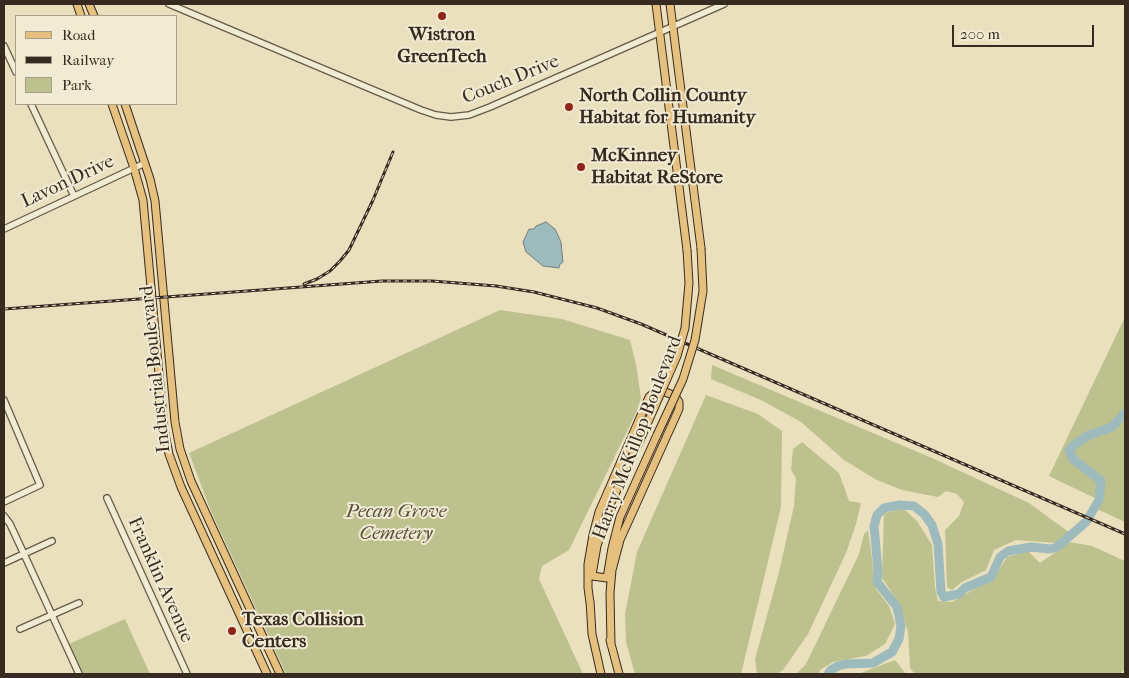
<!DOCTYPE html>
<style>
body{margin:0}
#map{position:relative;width:1129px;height:678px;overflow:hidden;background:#ebe0bd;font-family:"IM FELL French Canon",serif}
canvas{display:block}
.frame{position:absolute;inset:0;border:5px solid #372a20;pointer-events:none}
.legend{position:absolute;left:15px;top:15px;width:162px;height:90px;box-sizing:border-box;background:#f2ebd4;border:1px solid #a79e8c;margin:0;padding:6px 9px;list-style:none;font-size:15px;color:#372a20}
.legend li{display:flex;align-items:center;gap:10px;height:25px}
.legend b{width:25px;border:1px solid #a79e8c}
.scale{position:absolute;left:952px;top:25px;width:142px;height:22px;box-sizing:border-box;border:2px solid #372a20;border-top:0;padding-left:6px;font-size:15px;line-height:18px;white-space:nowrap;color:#372a20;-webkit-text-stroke:4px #f2ebd4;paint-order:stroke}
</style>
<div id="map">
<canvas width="1129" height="678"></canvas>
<div class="frame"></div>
<ul class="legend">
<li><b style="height:6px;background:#e6c07e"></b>Road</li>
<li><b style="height:6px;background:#372a20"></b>Railway</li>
<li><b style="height:14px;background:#bcc18e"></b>Park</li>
</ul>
<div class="scale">200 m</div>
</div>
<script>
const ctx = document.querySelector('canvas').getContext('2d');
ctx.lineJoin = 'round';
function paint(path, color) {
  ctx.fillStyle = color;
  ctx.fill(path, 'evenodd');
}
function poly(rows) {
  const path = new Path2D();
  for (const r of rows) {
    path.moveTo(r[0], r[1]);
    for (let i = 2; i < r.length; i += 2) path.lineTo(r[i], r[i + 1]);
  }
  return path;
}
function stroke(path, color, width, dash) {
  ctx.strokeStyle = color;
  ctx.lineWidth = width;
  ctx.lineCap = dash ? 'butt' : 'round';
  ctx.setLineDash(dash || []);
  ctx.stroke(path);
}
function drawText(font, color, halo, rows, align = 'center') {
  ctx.font = font + ' "IM FELL French Canon",serif';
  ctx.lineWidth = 4;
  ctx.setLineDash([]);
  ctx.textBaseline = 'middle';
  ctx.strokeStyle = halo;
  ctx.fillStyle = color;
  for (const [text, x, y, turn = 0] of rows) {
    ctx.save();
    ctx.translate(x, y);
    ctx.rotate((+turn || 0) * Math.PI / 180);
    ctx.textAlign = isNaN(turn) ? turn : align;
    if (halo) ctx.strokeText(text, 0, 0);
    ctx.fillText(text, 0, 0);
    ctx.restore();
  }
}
paint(poly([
 [500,310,562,319,630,340,636,364,641,398,637,411,569,550,542,566,539,579,583,674,286,674,210,509,189,453],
 [1125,317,1125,522,1095,508,1099,500,1049,476],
 [712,365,932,458,1029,503,1070,533,1056,543,1016,540,994,550,986,570,962,582,952,590,947,587,945,530,959,516,964,502,957,494,946,491,938,497,902,490,875,479,844,460,801,422,761,400,711,379],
 [706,395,758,414,782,431,781,507,741,674,635,674,626,642,625,614,637,552],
 [802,442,839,473,849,501,861,503,856,524,846,553,808,634,783,670,777,674,757,674,755,659,779,572,794,506,796,478,791,470,793,449],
 [904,509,917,521,932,545,935,588,938,601,952,602,994,578,1007,557,1028,551,1040,563,1070,542,1092,546,1125,561,1125,669,1120,674,915,674,910,668,908,632,900,605,882,578,884,513],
 [868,530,876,589,889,606,895,624,885,644,866,656,833,662,820,670,819,674,796,674,806,664,859,554,864,534],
 [125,619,150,674,83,674,69,644],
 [895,660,906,674,838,674,858,674]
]), '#bcc18e');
const water = poly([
 [546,222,555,229,561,242,563,262,560,264,559,268,543,266,526,252,523,242,529,229,534,229,536,226,546,222]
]);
paint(water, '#9dbabc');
stroke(water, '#74807e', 1);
stroke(poly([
 [828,674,831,670,838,666,846,664,873,663,892,652,899,639,901,626,897,607,877,582,878,570,874,526,877,515,884,508,900,505,914,506,924,514,932,525,938,544,941,592,944,597,959,594,965,588,991,577,1000,557,1008,551,1031,547,1050,549,1057,547,1086,522,1099,500,1101,481,1073,459,1069,450,1074,445,1087,436,1112,427,1125,413]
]), '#9dbabc', 9);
const minor = poly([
 [169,4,421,110,436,115,451,117,469,115,490,107,724,4],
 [4,46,16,72],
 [31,104,74,196],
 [4,229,145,163],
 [4,400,40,485,4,502],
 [107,498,187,674],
 [4,516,10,524,24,554,79,674],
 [4,563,52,541],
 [20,629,79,603]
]);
const major = poly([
 [77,4,81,16],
 [89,4,94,16],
 [656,4,687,250],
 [670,4,701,248],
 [112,104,134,168,143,200,164,429,169,454,181,487,267,674],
 [125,104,150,179,155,201,175,422,180,449,191,481,280,674],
 [592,575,597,546,609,507,645,429],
 [592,576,607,578],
 [607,578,612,548,620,517,657,435],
 [590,601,592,634,601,674],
 [590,603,588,588,588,564,593,535,599,512,649,397,656,391,663,391,675,396,679,402,679,409,620,540,612,570,610,593,611,645],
 [610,640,619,674]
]);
stroke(minor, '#645847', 8);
stroke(major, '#372a20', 9);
stroke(minor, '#f2ebd4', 5.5);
stroke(major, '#e6c07e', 7);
const rail = poly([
 [304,284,317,279,330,271,340,261,349,250,373,200,393,152],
 [4,309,382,281,432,281,496,286,534,292,597,308,641,324,1125,534]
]);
stroke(rail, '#372a20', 3);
stroke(rail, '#f2ebd4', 1, [4]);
const majorBridge = poly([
 [645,429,677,356,685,328,689,283,687,250],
 [657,435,683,379,695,340,703,291,701,248]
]);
stroke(majorBridge, '#372a20', 9, []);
stroke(majorBridge, '#e6c07e', 7);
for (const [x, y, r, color] of [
 [442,16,5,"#8f2418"],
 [569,107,5,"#8f2418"],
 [581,167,5,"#8f2418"],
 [232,631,5,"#8f2418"]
]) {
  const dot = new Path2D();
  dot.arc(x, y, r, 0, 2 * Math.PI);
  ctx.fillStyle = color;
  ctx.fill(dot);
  stroke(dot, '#f2ebd4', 2);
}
drawText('bold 19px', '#372a20', '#f2ebd4', [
 ["Wistron",442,35,"center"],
 ["GreenTech",442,57,"center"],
 ["North Collin County",579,96],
 ["Habitat for Humanity",579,118],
 ["McKinney",591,156],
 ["Habitat ReStore",591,178],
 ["Texas Collision",242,620],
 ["Centers",242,642]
], 'left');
drawText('19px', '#372a20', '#f2ebd4', [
 ["Couch Drive",511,80,-22],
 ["Lavon Drive",68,182,-25],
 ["Industrial Boulevard",156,369,-96],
 ["Harry McKillop Boulevard",638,438,-69],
 ["Franklin Avenue",160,580,66]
]);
drawText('italic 19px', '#58503c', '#f2ebd4', [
 ["Pecan Grove",396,512],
 ["Cemetery",396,534]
]);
</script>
